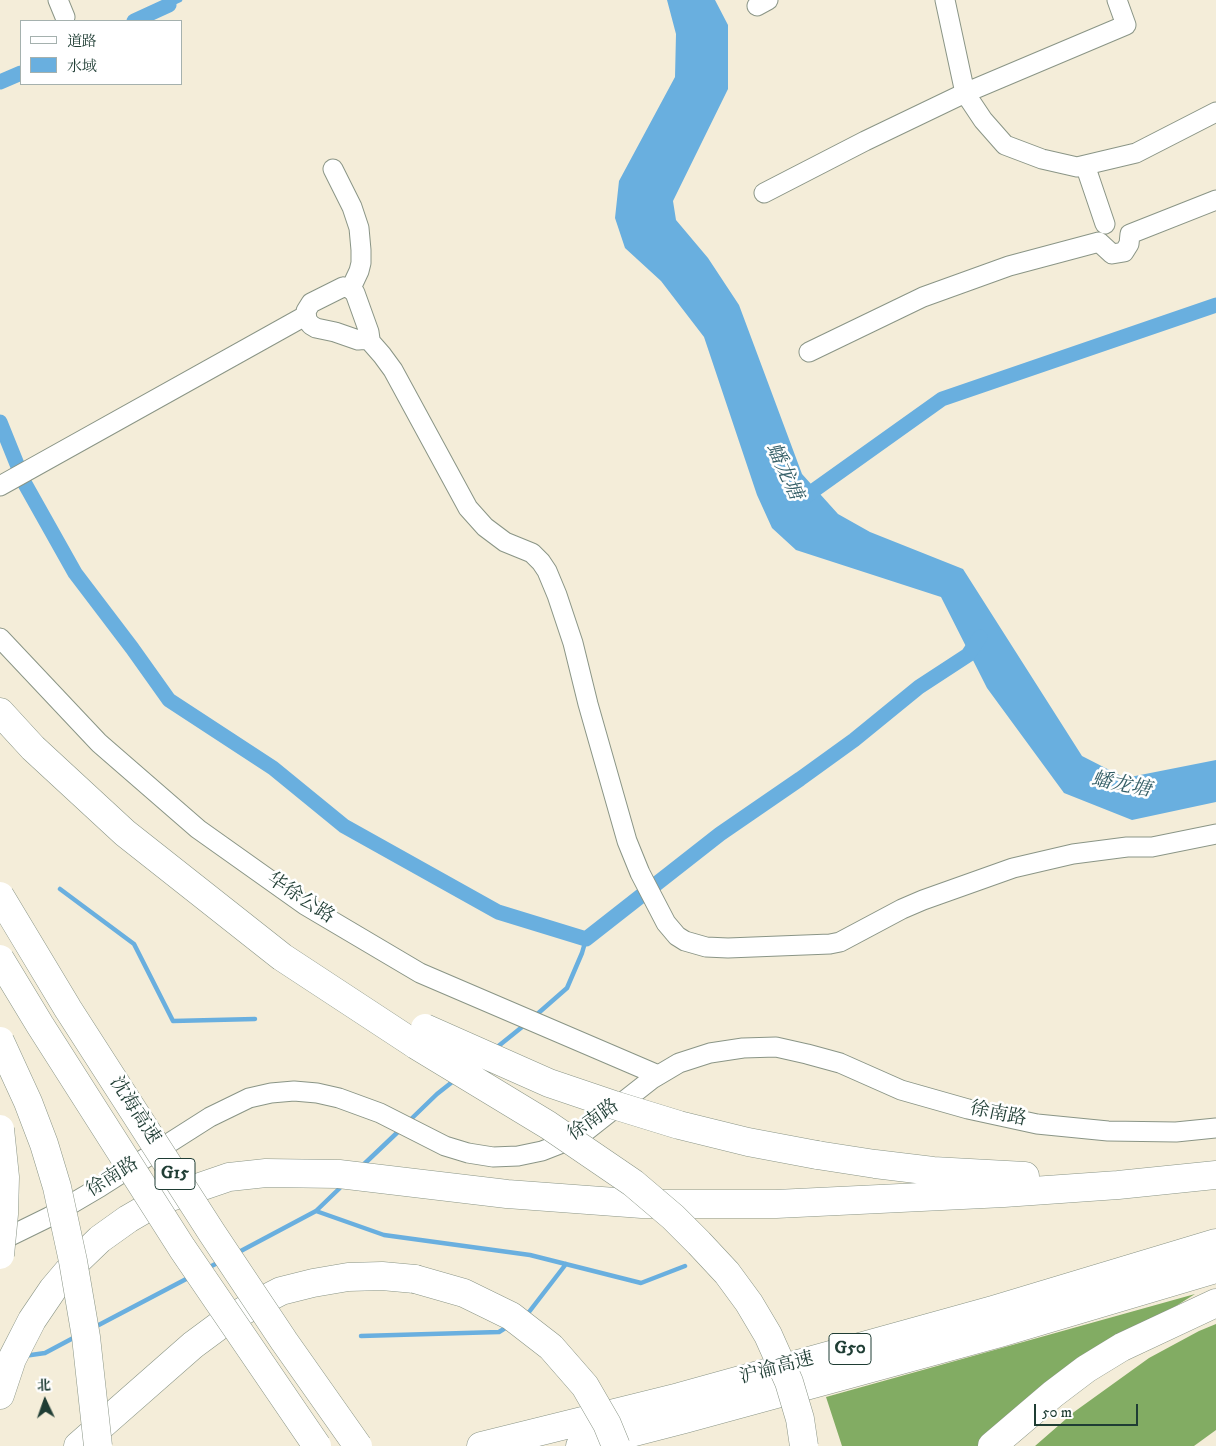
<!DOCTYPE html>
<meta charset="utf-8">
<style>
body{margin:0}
#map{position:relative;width:1216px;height:1446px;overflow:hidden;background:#f4edd9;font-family:"IM FELL DW Pica","Noto Serif SC",serif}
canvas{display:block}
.legend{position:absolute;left:20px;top:20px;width:162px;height:65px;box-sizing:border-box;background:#fff;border:1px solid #a5b1ae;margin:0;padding:6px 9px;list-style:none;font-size:15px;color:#1f3d34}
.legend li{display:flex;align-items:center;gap:10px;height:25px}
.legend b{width:25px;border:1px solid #a5b1ae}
.north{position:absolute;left:20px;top:1376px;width:50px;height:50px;-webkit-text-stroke:4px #fff;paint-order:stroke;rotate:357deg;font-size:14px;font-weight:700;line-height:20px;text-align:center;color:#1f3d34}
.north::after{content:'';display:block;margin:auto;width:18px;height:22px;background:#1f3d34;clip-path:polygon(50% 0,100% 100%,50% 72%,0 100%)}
.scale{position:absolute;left:1034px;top:1404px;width:104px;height:22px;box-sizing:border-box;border:2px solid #1f3d34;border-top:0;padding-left:6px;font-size:15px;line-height:18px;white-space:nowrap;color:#1f3d34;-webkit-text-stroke:4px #fff;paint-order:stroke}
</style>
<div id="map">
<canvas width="1216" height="1446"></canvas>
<ul class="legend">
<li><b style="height:6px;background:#fff"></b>道路</li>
<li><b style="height:14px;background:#69afdf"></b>水域</li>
</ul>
<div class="north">北</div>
<div class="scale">50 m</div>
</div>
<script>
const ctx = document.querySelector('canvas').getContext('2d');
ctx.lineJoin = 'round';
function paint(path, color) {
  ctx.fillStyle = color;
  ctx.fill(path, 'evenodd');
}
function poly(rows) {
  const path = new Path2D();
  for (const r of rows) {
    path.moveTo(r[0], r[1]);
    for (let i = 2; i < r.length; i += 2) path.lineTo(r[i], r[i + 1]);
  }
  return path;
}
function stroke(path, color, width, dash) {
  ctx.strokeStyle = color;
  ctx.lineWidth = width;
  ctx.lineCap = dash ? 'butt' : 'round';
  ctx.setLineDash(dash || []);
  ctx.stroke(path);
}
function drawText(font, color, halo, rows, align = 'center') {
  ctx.font = font + ' "IM FELL DW Pica","Noto Serif SC",serif';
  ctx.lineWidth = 5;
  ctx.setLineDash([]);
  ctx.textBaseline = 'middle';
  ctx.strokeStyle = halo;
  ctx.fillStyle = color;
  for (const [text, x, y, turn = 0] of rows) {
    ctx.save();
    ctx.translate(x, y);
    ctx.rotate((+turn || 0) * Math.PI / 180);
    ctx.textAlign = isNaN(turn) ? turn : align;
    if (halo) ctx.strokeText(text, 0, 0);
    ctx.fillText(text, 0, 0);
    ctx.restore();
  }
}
paint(poly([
 [1195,1294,1113,1346,985,1446,842,1446,826,1397],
 [1216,1324,1216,1430,1194,1446,1035,1446,1074,1412,1149,1358,1199,1331]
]), '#82ac63');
paint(poly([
 [667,0,715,0,728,25,728,89,673,201,676,220,708,258,739,305,802,474,838,514,870,532,963,569,1082,756,1125,778,1216,760,1216,802,1132,820,1064,793,987,688,941,597,796,550,772,528,757,495,704,337,661,281,625,248,615,218,619,181,675,77,676,34]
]), '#69afdf');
stroke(poly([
 [169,5,180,0],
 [60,889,134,944,173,1021,255,1019],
 [535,1016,567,988,582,953,586,939],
 [496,1048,527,1023],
 [408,1122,437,1094,456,1079],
 [361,1167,401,1129],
 [316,1211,384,1235,530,1255,641,1283,685,1266],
 [237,1253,316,1211,343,1185],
 [206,1269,221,1261],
 [525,1315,529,1312,566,1264],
 [93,1328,190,1277],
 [361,1336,499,1332,510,1325],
 [24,1356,45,1353,77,1336]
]), '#69afdf', 4.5);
stroke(poly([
 [134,21,169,5],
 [0,82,21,73],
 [0,422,25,484,75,573,132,648,169,700,273,768,344,826,498,912,586,939,720,834,800,779,854,740,919,687,968,655,980,637],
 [799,501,942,399,1216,305]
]), '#69afdf', 15);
const minor = poly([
 [58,0,65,17],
 [945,0,965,93,983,120,1005,145,1042,159,1077,167,1136,153,1216,112],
 [757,6,768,0],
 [1085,165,1105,224],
 [333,169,352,207,359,228,361,250,361,263,359,271,351,288],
 [764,193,865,141,965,93,1126,25,1117,0],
 [343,287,348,287,355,293,369,332,370,339,358,340,335,332,316,328,311,325,307,320,306,311,311,303,343,287],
 [368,339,382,355,393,370,468,508,485,527,505,542,532,553,541,562,547,571,557,595,573,643,588,704,627,841,640,873,666,923,677,936,685,941,706,947,728,948,830,944,840,942,902,909,923,900,1013,868,1073,854,1127,847,1152,847,1216,834],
 [809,352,923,297,1009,266,1099,242,1112,254,1124,252,1129,244,1130,234,1216,200],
 [0,486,305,316],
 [0,638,99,743,198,829,305,905,420,973,658,1075],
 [0,1241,49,1217,100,1187,210,1117,249,1098,271,1093,294,1091,317,1093,339,1098,380,1113,445,1146,468,1153,493,1157,518,1156,542,1151,565,1142,586,1131,652,1079,679,1063,710,1053,743,1048,776,1047,807,1054,840,1063,901,1090,968,1109,1037,1124,1108,1131,1176,1132,1216,1128]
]);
const highway = poly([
 [0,712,33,748,125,833,282,957,416,1045],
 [817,1155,875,1164,933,1171,1025,1176],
 [0,1395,12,1359,32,1320,53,1289,75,1263,100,1239,128,1219,159,1201,229,1177,266,1173,339,1174,507,1194,642,1204,776,1204,1004,1193,1118,1185,1216,1175],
 [78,1446,193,1345,220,1325,250,1307,281,1291,313,1283,348,1277,382,1276,415,1279],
 [481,1446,679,1397,993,1310,1216,1243],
 [580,1446,685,1419,1000,1333,1216,1269],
 [992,1446,1053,1394,1086,1369,1122,1347,1216,1303]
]);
stroke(minor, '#8a9586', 21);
stroke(highway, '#8a9586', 29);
stroke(minor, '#fff', 19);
stroke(highway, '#fff', 28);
const highwayBridge = poly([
 [0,896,68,1009,212,1233,284,1341,358,1446],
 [0,959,40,1025,182,1248,317,1446],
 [425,1028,549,1083,614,1105,679,1125,748,1142,817,1155],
 [0,1041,28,1102,44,1144,57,1187,73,1261,86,1337,98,1446],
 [416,1045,548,1125,633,1183,673,1217,699,1243,727,1273,749,1303,768,1335,789,1382,800,1419,804,1446],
 [0,1129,5,1177,4,1214,0,1255],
 [415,1279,464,1293,511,1316,551,1347,585,1386,607,1424,616,1446]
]);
stroke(highwayBridge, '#8a9586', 29, []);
stroke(highwayBridge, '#fff', 28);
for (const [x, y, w] of [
 [175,1174,40],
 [850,1349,42]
]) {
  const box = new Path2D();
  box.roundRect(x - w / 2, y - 15.5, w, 31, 4);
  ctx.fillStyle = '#fff';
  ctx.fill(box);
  stroke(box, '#1f3d34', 1);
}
drawText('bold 18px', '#1f3d34', null, [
 ["G15",175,1174],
 ["G50",850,1349]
]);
drawText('19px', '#1f3d34', '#fff', [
 ["华徐公路",300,899,33],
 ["沈海高速",134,1111,57],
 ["徐南路",998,1115,12],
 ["徐南路",594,1121,-35],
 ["徐南路",113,1178,-32],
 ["沪渝高速",777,1369,-15]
]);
drawText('italic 20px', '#355f67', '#fff', [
 ["蟠龙塘",783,472,65],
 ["蟠龙塘",1121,786,11]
]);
</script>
